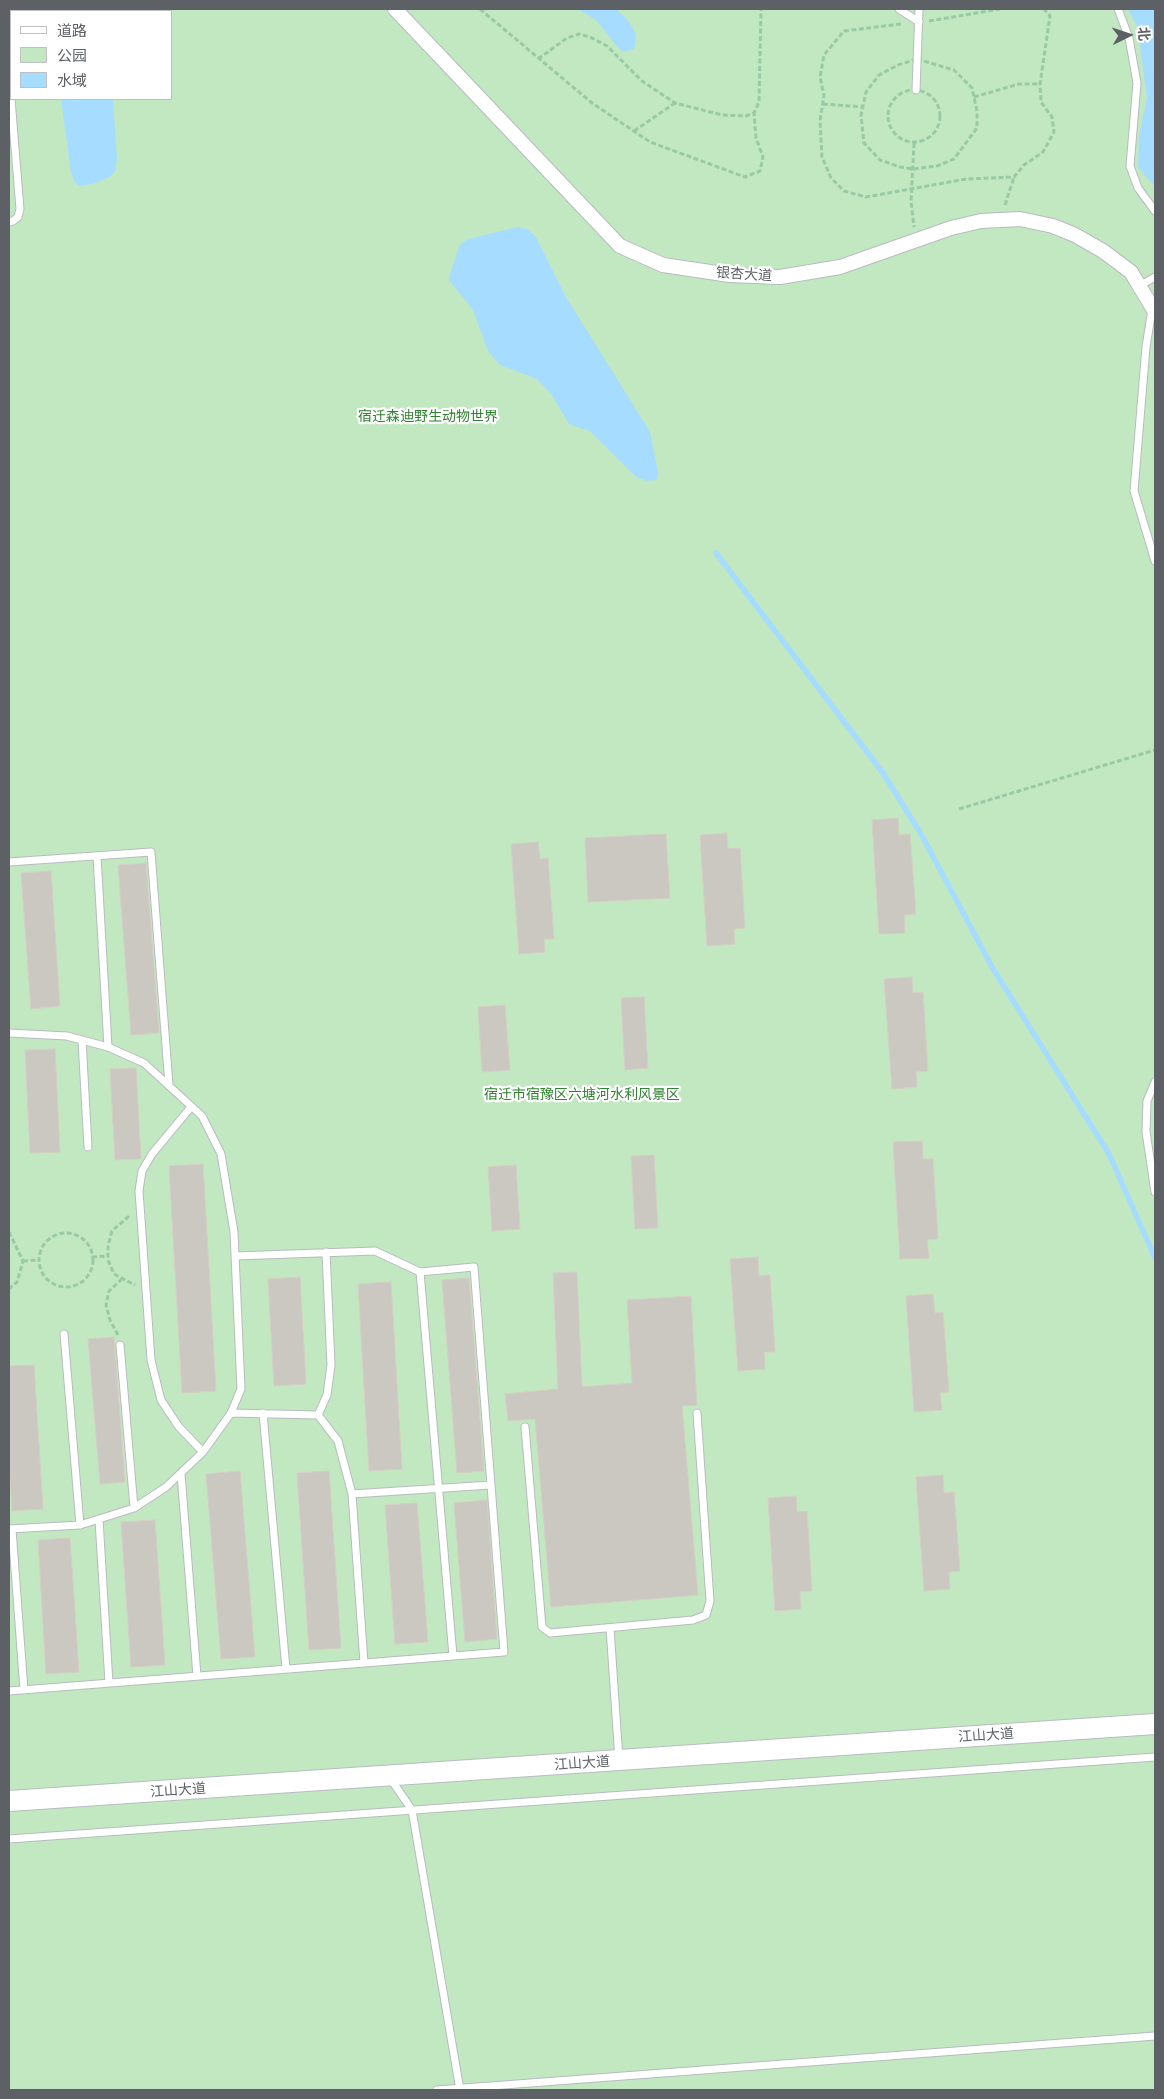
<!DOCTYPE html>
<meta charset="utf-8">
<style>
body{margin:0}
#map{position:relative;width:1164px;height:2099px;overflow:hidden;background:#f0ede5;font-family:Ubuntu,"Noto Sans SC",sans-serif}
canvas{display:block}
.frame{position:absolute;inset:0;border:10px solid #5d6166;pointer-events:none}
.legend{position:absolute;left:10px;top:10px;width:162px;height:90px;box-sizing:border-box;background:#fff;border:1px solid #bec0c2;margin:0;padding:6px 9px;list-style:none;font-size:15px;color:#5d6166}
.legend li{display:flex;align-items:center;gap:10px;height:25px}
.legend b{width:25px;border:1px solid #bec0c2}
.north{position:absolute;left:1104px;top:10px;width:50px;height:50px;-webkit-text-stroke:4px #fff;paint-order:stroke;rotate:86deg;font-size:14px;font-weight:700;line-height:20px;text-align:center;color:#5d6166}
.north::after{content:'';display:block;margin:auto;width:18px;height:22px;background:#5d6166;clip-path:polygon(50% 0,100% 100%,50% 72%,0 100%)}
</style>
<div id="map">
<canvas width="1164" height="2099"></canvas>
<div class="frame"></div>
<ul class="legend">
<li><b style="height:6px;background:#fff"></b>道路</li>
<li><b style="height:14px;background:#c2e8c1"></b>公园</li>
<li><b style="height:14px;background:#a6dcff"></b>水域</li>
</ul>
<div class="north">北</div>
</div>
<script>
const ctx = document.querySelector('canvas').getContext('2d');
ctx.lineJoin = 'round';
function paint(path, color) {
  ctx.fillStyle = color;
  ctx.fill(path, 'evenodd');
}
function poly(rows) {
  const path = new Path2D();
  for (const r of rows) {
    if (r.length === 3) {
      path.moveTo(r[0] + r[2], r[1]);
      path.arc(r[0], r[1], r[2], 0, 2 * Math.PI);
      continue;
    }
    path.moveTo(r[0], r[1]);
    for (let i = 2; i < r.length; i += 2) path.lineTo(r[i], r[i + 1]);
  }
  return path;
}
function stroke(path, color, width, dash) {
  ctx.strokeStyle = color;
  ctx.lineWidth = width;
  ctx.lineCap = dash ? 'butt' : 'round';
  ctx.setLineDash(dash || []);
  ctx.stroke(path);
}
function drawText(font, color, halo, rows, align = 'center') {
  ctx.font = font + ' Ubuntu,"Noto Sans SC",sans-serif';
  ctx.lineWidth = 4.5;
  ctx.setLineDash([]);
  ctx.textBaseline = 'middle';
  ctx.strokeStyle = halo;
  ctx.fillStyle = color;
  for (const [text, x, y, turn = 0] of rows) {
    ctx.save();
    ctx.translate(x, y);
    ctx.rotate((+turn || 0) * Math.PI / 180);
    ctx.textAlign = isNaN(turn) ? turn : align;
    if (halo) ctx.strokeText(text, 0, 0);
    ctx.fillText(text, 0, 0);
    ctx.restore();
  }
}
paint(poly([
 [9,9,1155,9,1155,2090,9,2090],
 [11,11,171,11,171,99,11,99]
]), '#c2e8c1');
paint(poly([
 [578,9,616,9,627,19,636,34,634,49,622,52,596,20],
 [1128,9,1155,9,1155,187,1138,167,1139,136,1147,97,1137,26],
 [61,99,113,99,117,160,115,171,110,177,92,184,80,186,75,183,71,173],
 [517,227,527,229,536,237,566,297,650,432,658,473,657,480,647,481,635,476,590,431,569,424,551,394,537,379,500,365,488,351,473,310,449,280,451,271,460,244,469,239]
]), '#a6dcff');
stroke(poly([
 [716,553,883,773,921,834,992,967,1109,1154,1155,1258]
]), '#a6dcff', 5.5);
const building = poly([
 [898,818,899,835,910,834,916,914,904,915,905,933,879,934,872,820,898,818],
 [727,833,728,849,740,848,745,928,734,929,735,944,707,946,700,835,727,833],
 [666,834,670,898,588,902,585,838,666,834],
 [538,842,540,859,548,858,554,939,544,939,545,952,519,954,511,844,538,842],
 [146,863,159,1033,131,1035,118,865,146,863],
 [51,871,60,1006,31,1009,21,873,51,871],
 [912,977,913,993,923,992,928,1071,916,1072,917,1087,892,1089,884,979,912,977],
 [644,997,648,1068,625,1070,621,998,644,997],
 [505,1005,510,1070,482,1072,478,1007,505,1005],
 [55,1049,60,1152,30,1153,25,1050,55,1049],
 [136,1068,141,1159,115,1160,110,1069,136,1068],
 [922,1141,923,1159,933,1159,938,1239,927,1240,929,1258,900,1259,893,1142,922,1141],
 [654,1155,658,1228,635,1229,631,1156,654,1155],
 [203,1164,216,1391,182,1393,169,1166,203,1164],
 [516,1165,520,1229,492,1231,488,1167,516,1165],
 [758,1257,759,1276,770,1275,775,1352,764,1352,765,1369,738,1371,730,1259,758,1257],
 [577,1272,582,1387,632,1383,627,1300,691,1296,697,1405,682,1406,698,1595,551,1607,535,1419,508,1421,505,1394,558,1389,553,1273,577,1272],
 [300,1277,306,1384,274,1386,268,1279,300,1277],
 [469,1278,484,1471,457,1473,442,1280,469,1278],
 [391,1282,402,1469,369,1471,358,1284,391,1282],
 [933,1294,935,1313,943,1312,949,1392,940,1393,942,1410,914,1412,906,1296,933,1294],
 [114,1337,125,1482,100,1484,88,1339,114,1337],
 [34,1365,43,1509,12,1511,9,1460,9,1366,34,1365],
 [240,1471,255,1657,221,1659,206,1474,240,1471],
 [329,1471,341,1648,309,1650,297,1473,329,1471],
 [943,1475,944,1493,954,1492,960,1571,949,1572,950,1589,924,1591,916,1477,943,1475],
 [796,1496,797,1512,807,1511,812,1591,800,1592,801,1609,775,1611,768,1498,796,1496],
 [487,1500,497,1639,465,1642,454,1503,487,1500],
 [417,1503,428,1642,395,1644,385,1505,417,1503],
 [155,1520,165,1665,131,1667,121,1522,155,1520],
 [70,1538,79,1672,46,1674,38,1540,70,1538]
]);
paint(building, '#cbc8c2');
stroke(building, '#d5cfc3', 1);
const service = poly([
 [899,9,919,22],
 [1118,9,1129,38,1137,83,1130,166,1138,188,1155,211],
 [9,65,11,96],
 [916,90,919,9],
 [9,222,13,221,18,217,20,209,11,99],
 [1139,286,1155,277],
 [1152,309,1146,347,1134,491,1155,561],
 [97,856,108,1047],
 [9,862,151,852,169,1085],
 [9,1033,67,1036,108,1047,144,1063,202,1116,221,1154,234,1232,241,1389,231,1413,203,1452,166,1487,134,1508,80,1525,9,1529],
 [82,1040,88,1147],
 [1155,1082,1147,1101,1146,1132,1155,1192],
 [191,1107,152,1154,142,1171,139,1191,151,1360,161,1400,179,1427,203,1452],
 [420,1272,453,1656],
 [64,1334,80,1525],
 [120,1345,134,1508],
 [231,1413,318,1415,338,1441,352,1494,364,1663],
 [263,1413,286,1669],
 [318,1415,327,1395,331,1365,326,1252],
 [525,1427,542,1627,550,1633,693,1620,706,1615,710,1601,697,1413],
 [181,1474,197,1676],
 [352,1494,491,1485],
 [99,1520,109,1683],
 [12,1529,24,1690],
 [610,1628,619,1760],
 [9,1691,504,1652,474,1267,420,1272,375,1251,235,1256],
 [390,1778,412,1810,460,2090],
 [9,1839,1155,1757],
 [437,2090,1155,2036]
]);
const minor = poly([
 [395,9,620,246,663,265,730,275,780,277,840,267,951,228,981,221,1020,219,1053,226,1075,235,1103,251,1131,272,1155,312]
]);
const secondary = poly([
 [9,1801,1155,1724]
]);
stroke(service, '#b8bbc0', 9);
stroke(minor, '#b8bbc0', 16);
stroke(secondary, '#b9bcc2', 22);
stroke(poly([
 [480,9,592,103,650,142,745,177,760,171,763,157,756,138,754,113],
 [929,21,1000,9],
 [901,24,844,31,824,55,820,77,824,95,820,121,822,157,831,178,844,191,866,197,966,179,1014,177,1024,165,1043,152,1054,132,1052,117,1041,102,1040,84,1050,16,1044,9],
 [538,59,567,38,579,34,590,37,607,46,642,81,675,103,722,115,746,116,754,113,759,102,761,9],
 [917,59,954,70,972,88,977,111,977,128,954,159,937,166,913,169,900,167,880,160,864,143,861,115,866,92,879,75,898,65,917,59],
 [914,116,26],
 [974,97,1019,84,1040,84],
 [823,104,863,107],
 [634,131,675,103],
 [914,143,911,202,914,227],
 [1005,205,1014,177],
 [959,809,1155,750],
 [129,1216,112,1231,108,1246,108,1260,114,1274,135,1285],
 [9,1232,23,1261,17,1282,9,1289],
 [66,1260,27],
 [92,1257,108,1256],
 [23,1261,40,1260],
 [118,1335,110,1320,106,1305,109,1291,122,1279]
]), '#99caa6', 3, [5, 2.5]);
stroke(service, '#fff', 7);
stroke(minor, '#fff', 14);
stroke(secondary, '#fff', 20);
drawText('14px', '#5d6166', '#fff', [
 ["银杏大道",744,274,4],
 ["江山大道",986,1735,-4],
 ["江山大道",582,1763,-4],
 ["江山大道",178,1790,-4]
]);
drawText('14px', '#308230', '#fff', [
 ["宿迁森迪野生动物世界",428,416],
 ["宿迁市宿豫区六塘河水利风景区",582,1094]
]);
</script>
